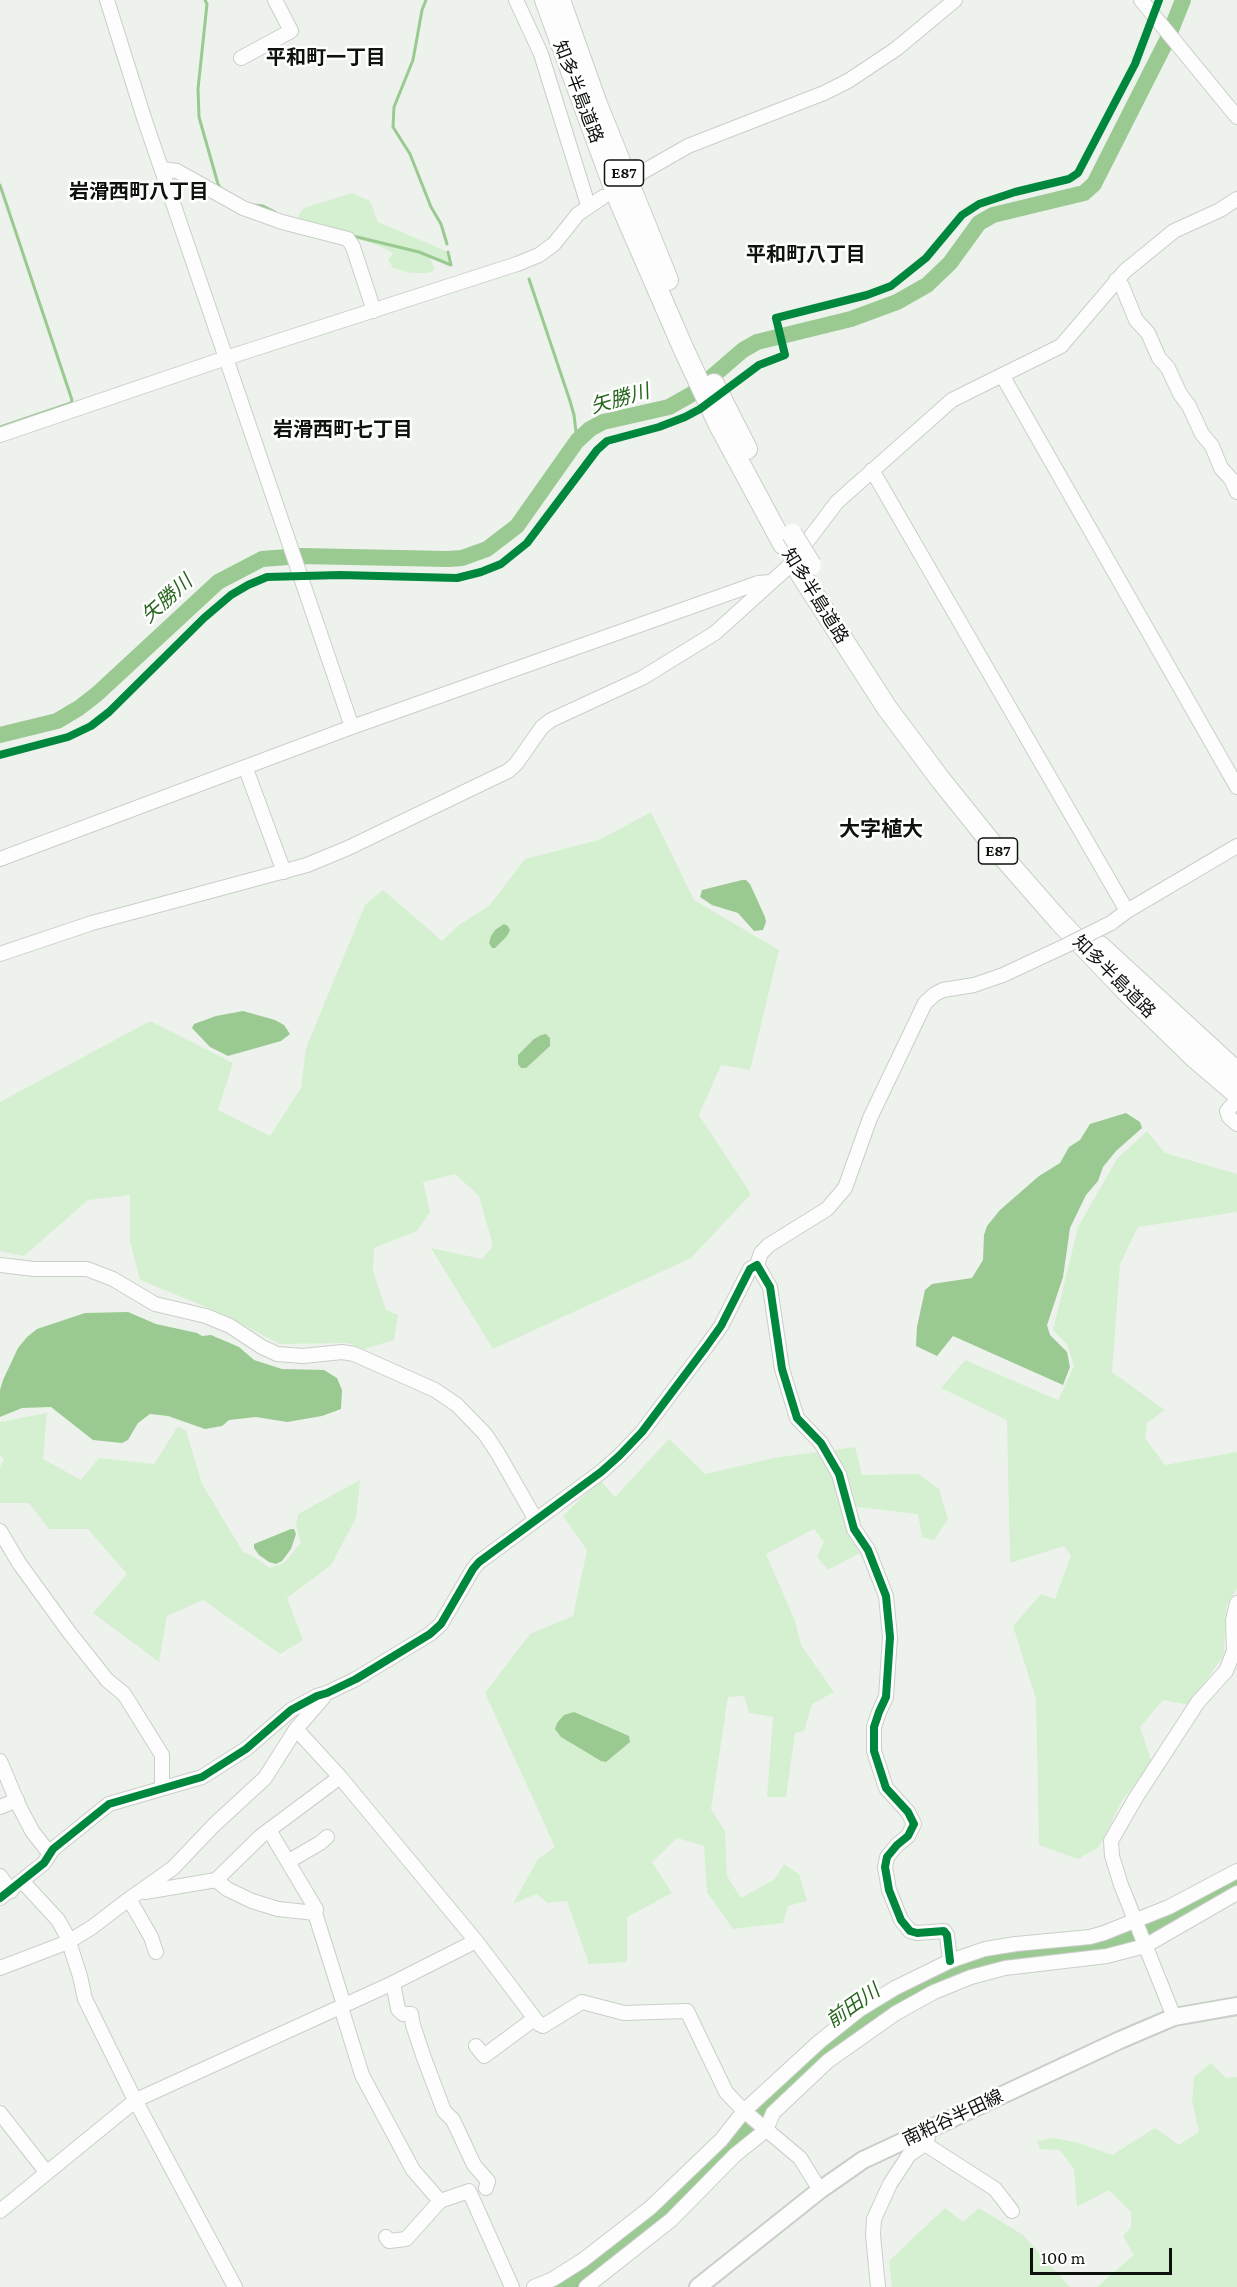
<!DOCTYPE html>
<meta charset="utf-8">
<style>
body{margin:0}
#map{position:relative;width:1237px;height:2287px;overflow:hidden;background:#edf3ec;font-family:"Crimson Pro",serif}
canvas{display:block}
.scale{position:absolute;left:1030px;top:2248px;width:142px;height:27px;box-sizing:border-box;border:3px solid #0e120d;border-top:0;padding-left:8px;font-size:18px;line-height:21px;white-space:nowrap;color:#0e120d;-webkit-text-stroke:4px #fff;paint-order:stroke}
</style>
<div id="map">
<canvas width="1237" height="2287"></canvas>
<div class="scale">100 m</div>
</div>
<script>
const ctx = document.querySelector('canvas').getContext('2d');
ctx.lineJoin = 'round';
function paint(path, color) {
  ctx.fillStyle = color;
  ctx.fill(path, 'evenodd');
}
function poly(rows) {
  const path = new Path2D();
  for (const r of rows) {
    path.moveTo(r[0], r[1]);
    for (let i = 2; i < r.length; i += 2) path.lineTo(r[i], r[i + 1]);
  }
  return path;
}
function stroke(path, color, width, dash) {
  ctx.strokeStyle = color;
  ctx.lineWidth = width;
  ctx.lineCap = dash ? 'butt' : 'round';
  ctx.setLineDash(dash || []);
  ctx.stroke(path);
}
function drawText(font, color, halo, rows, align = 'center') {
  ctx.font = font + ' "Crimson Pro","Noto Sans JP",serif';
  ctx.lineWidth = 5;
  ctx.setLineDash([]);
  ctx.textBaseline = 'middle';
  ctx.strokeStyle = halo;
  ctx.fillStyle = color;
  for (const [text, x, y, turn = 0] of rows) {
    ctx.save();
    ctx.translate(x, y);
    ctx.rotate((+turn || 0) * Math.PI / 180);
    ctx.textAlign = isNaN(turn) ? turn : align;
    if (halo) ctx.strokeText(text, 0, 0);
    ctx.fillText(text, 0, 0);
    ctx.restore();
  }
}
paint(poly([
 [352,193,370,201,378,222,446,251,450,259,447,262,428,255,435,269,429,273,411,273,393,268,388,260,393,254,390,251,374,244,299,222,299,214,304,208],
 [651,812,694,900,779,950,750,1070,721,1065,699,1115,751,1194,691,1258,493,1349,431,1248,482,1259,493,1246,479,1196,455,1174,423,1182,430,1212,417,1231,374,1248,373,1271,386,1310,398,1315,394,1340,364,1349,348,1343,279,1344,226,1315,140,1280,130,1241,130,1195,88,1200,24,1256,0,1251,0,1102,150,1021,233,1063,218,1110,270,1136,301,1088,306,1048,365,905,383,890,442,941,459,925,489,906,525,859,599,840],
 [1147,1131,1165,1153,1237,1174,1237,1212,1138,1227,1120,1264,1112,1372,1165,1410,1147,1423,1145,1438,1165,1465,1237,1452,1237,1588,1226,1607,1224,1655,1189,1705,1163,1700,1140,1727,1152,1763,1122,1801,1099,1847,1078,1859,1039,1845,1036,1699,1013,1626,1041,1594,1055,1599,1071,1556,1064,1546,1010,1563,1007,1420,941,1388,965,1360,1058,1400,1074,1366,1067,1344,1053,1330,1078,1227,1117,1159],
 [47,1413,43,1459,81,1480,99,1458,154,1464,178,1426,186,1431,202,1484,243,1552,253,1556,270,1568,285,1562,301,1542,296,1526,298,1514,360,1480,356,1518,331,1565,287,1598,303,1640,280,1654,203,1600,167,1616,159,1662,93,1613,127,1574,88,1529,49,1529,29,1503,0,1503,0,1467,4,1459,0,1455,0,1422],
 [669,1439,705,1474,774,1458,855,1447,862,1475,918,1474,939,1489,948,1519,934,1540,922,1537,918,1514,857,1507,845,1515,852,1541,862,1552,828,1570,817,1557,824,1542,814,1529,766,1554,795,1621,801,1645,834,1692,812,1704,804,1731,795,1733,786,1797,767,1797,773,1717,749,1713,744,1696,728,1697,711,1809,725,1831,727,1876,741,1898,775,1879,784,1864,799,1874,807,1901,788,1906,783,1923,733,1929,707,1892,704,1846,677,1838,652,1862,672,1893,627,1917,627,1962,589,1964,567,1901,548,1903,536,1894,513,1904,538,1859,555,1847,485,1693,530,1634,573,1616,587,1550,563,1516,600,1480,615,1497],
 [1211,2063,1226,2078,1237,2077,1237,2287,1097,2287,1134,2255,1123,2236,1131,2227,1131,2212,1109,2190,1077,2207,1074,2169,1060,2150,1040,2149,1037,2141,1054,2138,1079,2143,1112,2155,1155,2128,1179,2145,1199,2132,1192,2101,1194,2077],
 [945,2208,963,2222,979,2208,1023,2235,1070,2287,892,2287,889,2261]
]), '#d5f0d0');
paint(poly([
 [742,880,746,880,750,884,765,917,766,922,763,930,754,931,738,913,712,905,700,897,702,890],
 [504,924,508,926,510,930,507,936,495,948,492,948,489,943,491,936,495,930],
 [243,1011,275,1020,284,1025,290,1034,281,1041,228,1056,210,1047,192,1028,194,1024,216,1016],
 [546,1034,550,1038,550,1046,526,1068,521,1068,518,1064,518,1055,534,1039,541,1035],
 [1126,1113,1140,1122,1142,1128,1116,1151,1103,1167,1098,1181,1086,1195,1070,1228,1063,1277,1047,1325,1050,1335,1067,1352,1070,1367,1063,1385,953,1336,937,1356,916,1346,917,1327,925,1290,932,1284,972,1278,983,1260,984,1235,987,1226,1000,1210,1039,1176,1060,1163,1069,1147,1080,1140,1090,1124],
 [128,1312,156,1324,197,1333,202,1336,211,1335,239,1347,254,1360,282,1369,324,1370,337,1378,342,1390,341,1409,322,1416,287,1422,256,1417,229,1420,222,1426,205,1429,168,1416,150,1414,138,1423,128,1440,122,1443,93,1440,51,1407,22,1408,0,1417,0,1390,3,1380,18,1348,27,1337,37,1329,85,1313],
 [291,1529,294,1529,296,1534,291,1549,282,1561,276,1564,269,1562,259,1555,254,1548,254,1544],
 [574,1712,629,1736,630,1742,606,1762,601,1761,561,1737,555,1729,557,1723,564,1715]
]), '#9ac992');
stroke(poly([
 [205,0,207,4,198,89,199,117,218,184,221,189],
 [426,0,422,10,413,60,394,107,393,127,410,154,431,207,441,224,447,244],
 [0,185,72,400,71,403,0,427],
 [253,205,263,206,275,212],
 [353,236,419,252,451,265],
 [448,252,451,265],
 [529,279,570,401,574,415,577,441]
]), '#9ac992', 3);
stroke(poly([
 [0,735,57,721,79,708,97,694,218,582,262,559,301,556,448,559,462,558,487,549,517,526,577,441,590,429,603,422,669,407,692,394,743,350,757,342,851,319,897,302,927,285,950,263,979,223,993,215,1084,193,1094,184,1167,40,1183,0],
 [561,2287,578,2278,625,2245,656,2218,737,2141,778,2094,810,2064,852,2030,911,1991,963,1967,986,1959,1074,1950,1107,1944,1183,1913,1237,1882]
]), '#9ac992', 16);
const minor = poly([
 [107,0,144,118,352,727],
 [516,0,541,54,588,205],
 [1141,0,1237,117],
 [241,58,291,31,275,0],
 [163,169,177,171,243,208,282,222,348,239,353,247,374,311],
 [641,173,688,146,824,93,848,81,896,49,955,0],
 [1116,280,1122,286,1136,320,1148,333,1159,358,1168,368,1180,394,1189,406,1202,434,1212,446,1221,468,1231,479,1237,492],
 [1002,375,1237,787],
 [0,435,226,358,517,264,539,255,554,244,578,214,603,197],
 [872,470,1127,911],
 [246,769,284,872],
 [0,859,352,727,758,583,771,582],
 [1111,923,1127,911,1237,846],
 [0,954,92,923,307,865,348,848,508,771,516,764,542,727,551,720,642,678,715,633,787,568,837,502,952,400,1061,346,1125,271,1174,231,1220,210,1237,199],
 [1237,1100,1227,1111,1229,1117,1237,1124],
 [0,1265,34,1269,87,1269,113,1279,155,1304,206,1316,230,1326,262,1347,277,1354,303,1356,342,1352,354,1354,435,1390,457,1405,485,1434,497,1452,536,1520],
 [757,1265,761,1253,769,1245,827,1209,845,1188,870,1118,925,1003,935,994,943,990,974,985,1003,975,1065,946],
 [0,1531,19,1563,69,1632,107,1680,124,1694,162,1755,162,1787],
 [296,1729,340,1777,476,1941,539,2024,543,2026,582,2002,624,2013,687,2011,726,2092,744,2111,800,2158,820,2190],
 [0,1761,19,1806,32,1831,49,1853],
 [0,1807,17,1800],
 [269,1830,316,1909,315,1913,344,2005],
 [289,1861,320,1843,327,1837],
 [0,1876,11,1891],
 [216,1880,227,1889,252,1901,278,1909,315,1913],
 [23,1882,58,1920,67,1936,80,1976,85,1999,133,2096,235,2287],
 [145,1892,216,1880,261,1836,340,1777],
 [0,1898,44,1863,53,1849,109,1804,202,1777,246,1749,291,1710,317,1696,327,1693,356,1679,430,1634,441,1624,473,1569,479,1562,601,1472,619,1456,642,1432,706,1347,721,1326,750,1269,757,1265,770,1287,782,1369,797,1418,821,1443,839,1474,854,1529,868,1550,886,1596,890,1637,886,1697,879,1712,874,1727,874,1751,886,1788,908,1812,914,1824,908,1836,897,1845,887,1857,885,1867,889,1890,901,1920,910,1931,917,1933,944,1931,947,1935,950,1961],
 [129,1899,151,1937,156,1952],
 [0,1968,68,1942,91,1928,125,1902,173,1868,214,1825,265,1778,296,1729,323,1698],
 [393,1983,476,1941],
 [341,2007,362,2075,413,2170,440,2201,406,2239,389,2241,386,2237],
 [1174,2017,1121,1885,1112,1856,1111,1841,1135,1799,1198,1702,1226,1671,1234,1651,1233,1620,1237,1603],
 [476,2046,484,2056,534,2019],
 [0,2113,47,2173],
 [928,2137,925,2144,995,2189,1012,2211],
 [440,2201,469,2191,512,2287],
 [0,2211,136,2100,393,1983,398,2009,403,2014,411,2014,413,2025,424,2058,444,2111,453,2120,474,2165,488,2181,486,2188],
 [534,2287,553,2279,583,2260,650,2208,721,2140,744,2111,819,2042,859,2010,895,1988,950,1961,985,1949,1016,1944,1090,1937,1104,1933,1169,1907,1237,1871],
 [586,2287,671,2220,735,2155,766,2130,773,2113,828,2061,896,2013,934,1992,971,1977,1005,1968,1107,1956,1145,1946,1237,1893],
 [878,2287,873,2235,874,2219,890,2184,909,2155,925,2144]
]);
const major = poly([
 [698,2287,820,2190,863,2160,1120,2040,1174,2017,1237,2006]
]);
const highway = poly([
 [545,0,617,196,684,350,718,423,783,544],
 [560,0,597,104,668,280],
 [714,384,747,449],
 [800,573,887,708,940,779,997,850,1060,922,1126,991,1196,1059,1237,1094],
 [1100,946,1237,1072]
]);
stroke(minor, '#cacec9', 16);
stroke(major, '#cacec9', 20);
stroke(highway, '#cacec9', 22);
stroke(minor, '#fcfdfc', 14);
stroke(major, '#fcfdfc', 16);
stroke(highway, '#fcfdfc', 20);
const minorBridge = poly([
 [1065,946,1111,923]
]);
const highwayBridge = poly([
 [792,534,811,565]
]);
stroke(minorBridge, '#cacec9', 16, []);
stroke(highwayBridge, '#cacec9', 22, []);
stroke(minorBridge, '#fcfdfc', 14);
stroke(highwayBridge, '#fcfdfc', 20);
stroke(poly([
 [0,755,68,737,91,726,109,712,204,618,231,595,248,585,267,577,340,575,457,578,481,572,501,564,527,543,597,450,607,441,659,427,685,417,700,409,759,365,785,355,776,318,867,295,891,286,926,258,962,215,979,204,1015,192,1069,179,1078,173,1135,64,1159,0],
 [0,1898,44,1863,53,1849,109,1804,202,1777,246,1749,291,1710,317,1696,327,1693,356,1679,430,1634,441,1624,473,1569,479,1562,601,1472,619,1456,642,1432,706,1347,721,1326,750,1269,757,1265,770,1287,782,1369,797,1418,821,1443,839,1474,854,1529,868,1550,886,1596,890,1637,886,1697,879,1712,874,1727,874,1751,886,1788,908,1812,914,1824,908,1836,897,1845,887,1857,885,1867,889,1890,901,1920,910,1931,917,1933,944,1931,947,1935,950,1961]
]), '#00873e', 8);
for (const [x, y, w] of [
 [624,173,39],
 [998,851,39]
]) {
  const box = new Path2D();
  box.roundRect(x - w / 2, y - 13, w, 26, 4.5);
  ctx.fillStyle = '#fff';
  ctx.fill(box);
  stroke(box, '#0e120d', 1.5);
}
drawText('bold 16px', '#0e120d', null, [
 ["E87",624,173],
 ["E87",998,851]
]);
drawText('18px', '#0e120d', '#fff', [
 ["知多半島道路",578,92,69],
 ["知多半島道路",815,596,58],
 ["知多半島道路",1114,977,45],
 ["南粕谷半田線",953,2118,-25]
]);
drawText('bold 20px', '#0e120d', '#fff', [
 ["平和町一丁目",326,58],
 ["岩滑西町八丁目",139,192],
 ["平和町八丁目",806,255],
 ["岩滑西町七丁目",343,430]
]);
drawText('italic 20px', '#27661d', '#fff', [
 ["矢勝川",620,399,-16],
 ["矢勝川",167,599,-42],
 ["前田川",853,2006,-35]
]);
drawText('bold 21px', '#0e120d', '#fff', [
 ["大字植大",881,830]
]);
</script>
